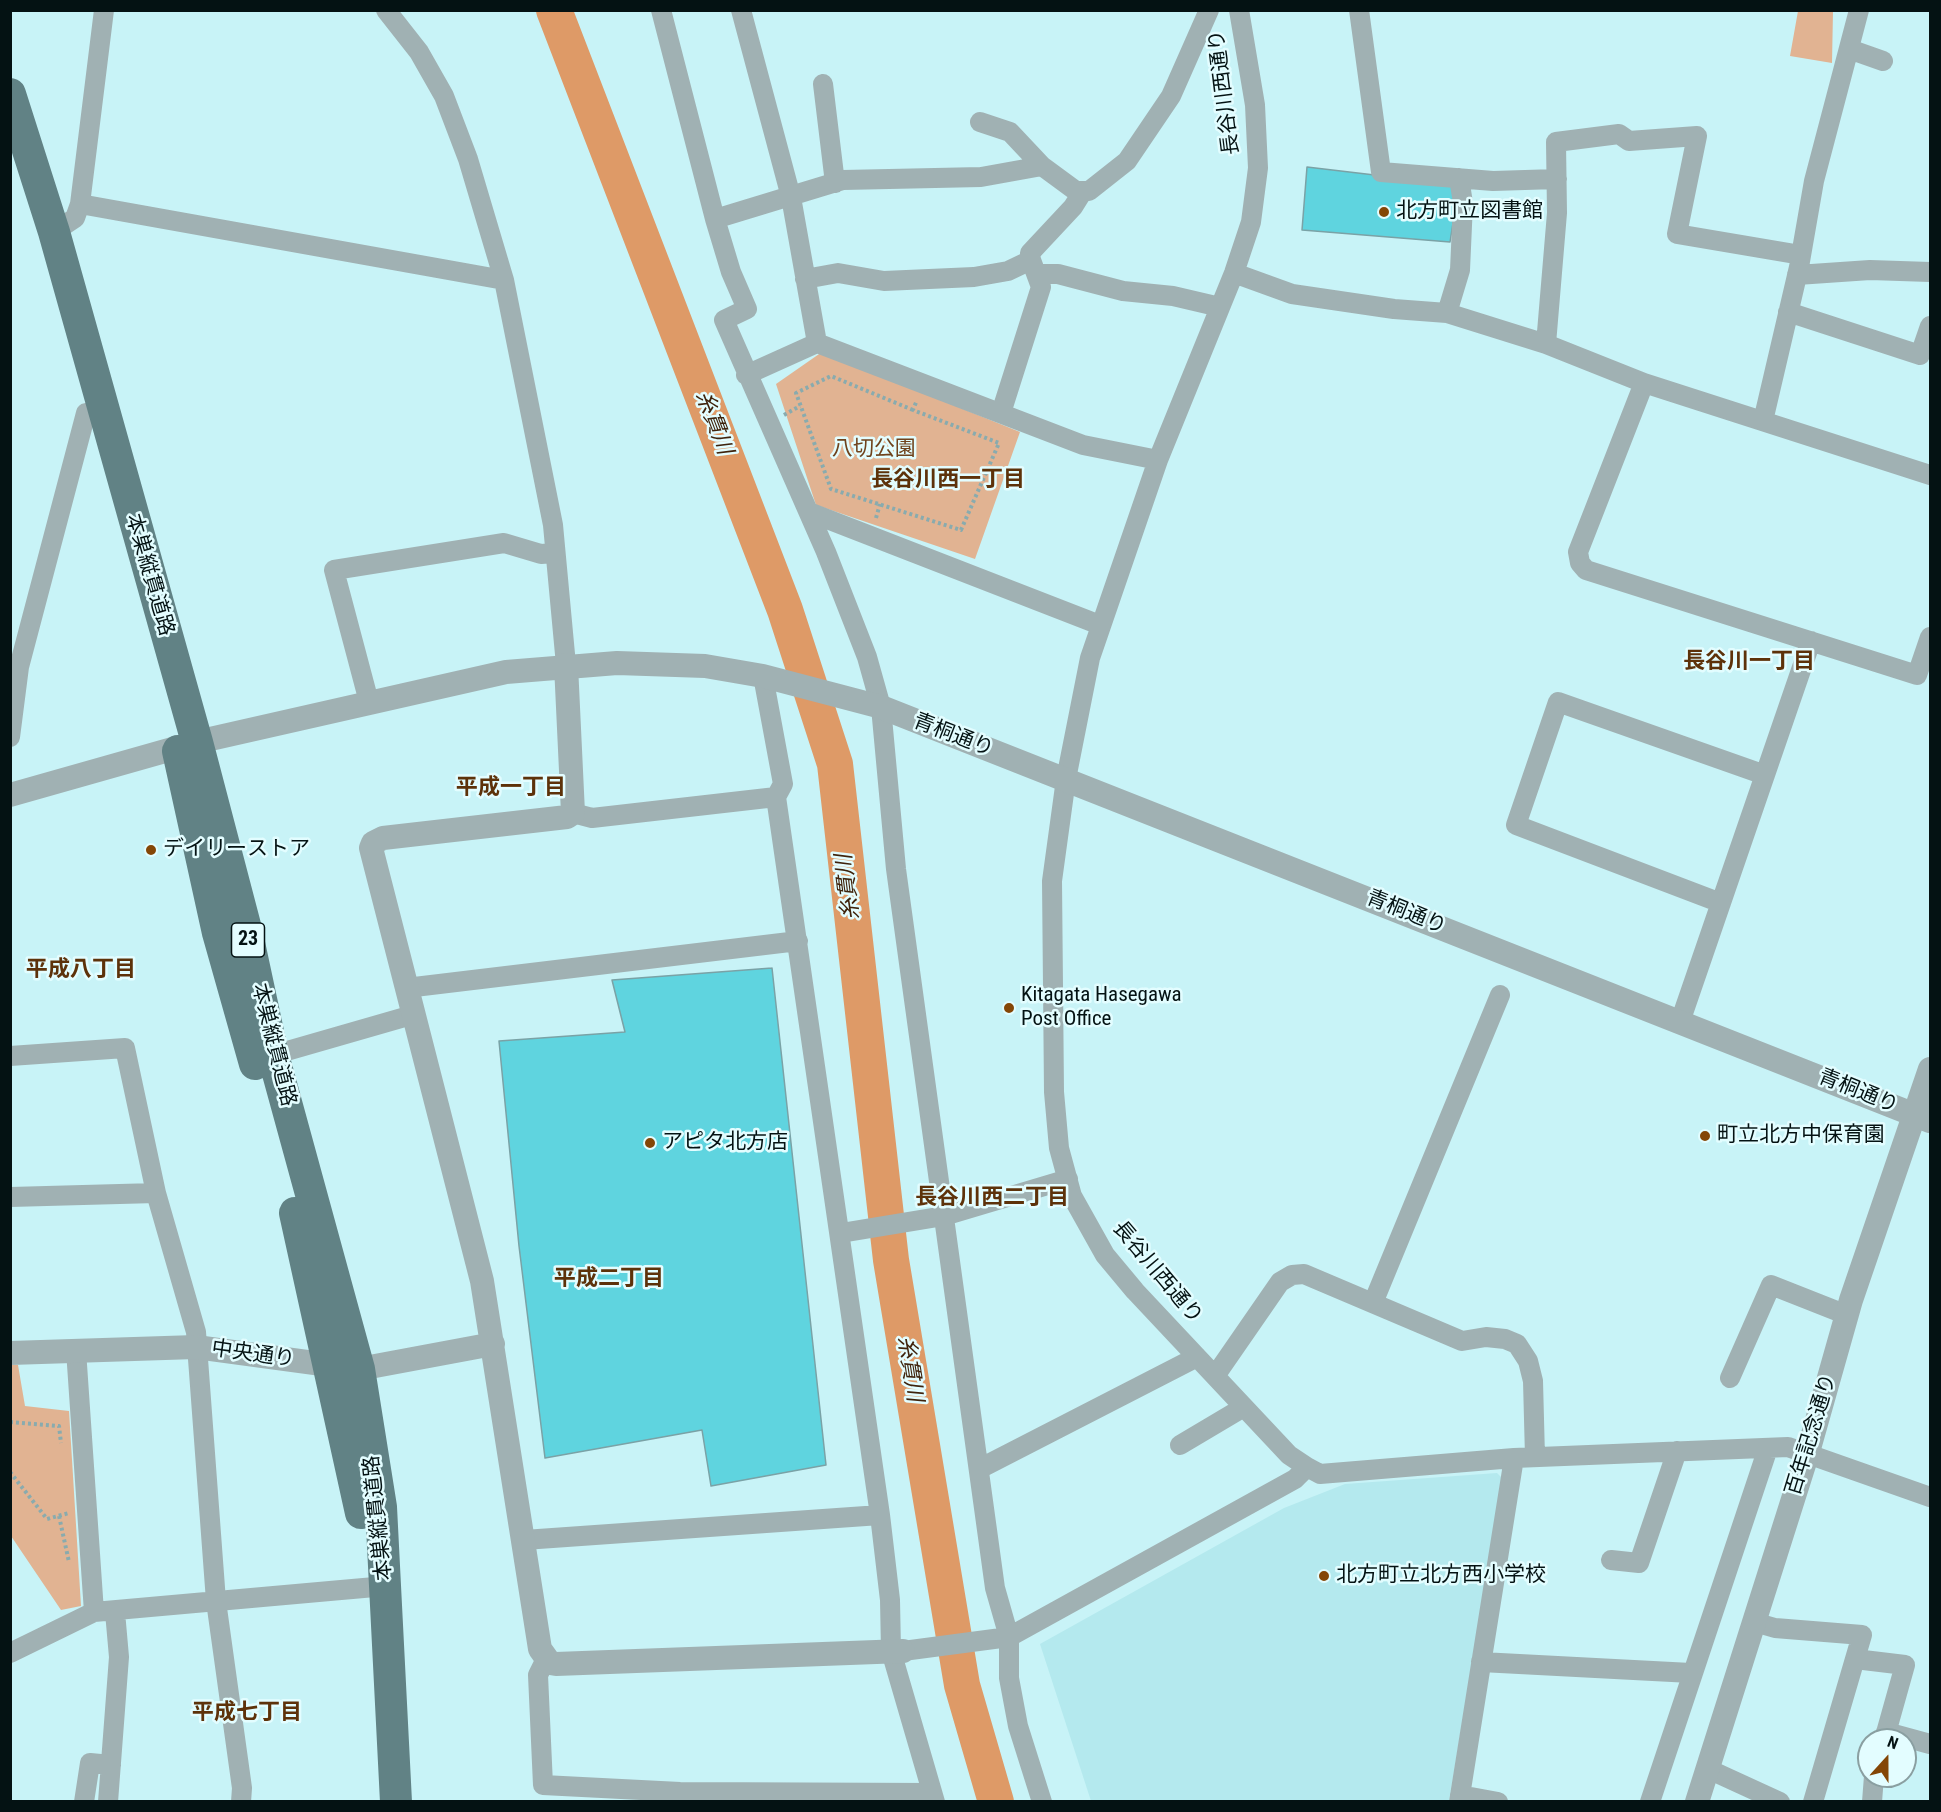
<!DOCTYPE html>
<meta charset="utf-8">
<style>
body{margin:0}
#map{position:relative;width:1941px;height:1812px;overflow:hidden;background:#c8f3f7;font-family:"Roboto Condensed",sans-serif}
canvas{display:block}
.frame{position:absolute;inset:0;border:12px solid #041213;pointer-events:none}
.north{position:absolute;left:1857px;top:1728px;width:60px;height:60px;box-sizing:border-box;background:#e3fdff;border:2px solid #8a9fa1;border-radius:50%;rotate:21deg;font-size:16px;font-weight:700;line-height:24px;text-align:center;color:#041213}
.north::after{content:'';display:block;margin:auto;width:21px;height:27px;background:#844606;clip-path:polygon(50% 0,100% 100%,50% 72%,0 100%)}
</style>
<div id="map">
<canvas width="1941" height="1812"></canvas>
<div class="frame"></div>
<div class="north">N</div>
</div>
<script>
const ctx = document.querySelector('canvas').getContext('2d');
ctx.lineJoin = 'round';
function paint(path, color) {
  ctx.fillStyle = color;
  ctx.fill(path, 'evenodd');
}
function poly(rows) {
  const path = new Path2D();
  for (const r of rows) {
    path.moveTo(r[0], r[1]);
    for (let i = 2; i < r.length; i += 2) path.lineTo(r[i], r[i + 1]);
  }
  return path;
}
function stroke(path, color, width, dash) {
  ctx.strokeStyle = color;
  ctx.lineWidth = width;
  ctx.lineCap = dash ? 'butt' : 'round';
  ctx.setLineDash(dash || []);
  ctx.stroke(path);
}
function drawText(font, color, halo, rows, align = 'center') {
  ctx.font = font + ' "Roboto Condensed","Noto Sans JP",sans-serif';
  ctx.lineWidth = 5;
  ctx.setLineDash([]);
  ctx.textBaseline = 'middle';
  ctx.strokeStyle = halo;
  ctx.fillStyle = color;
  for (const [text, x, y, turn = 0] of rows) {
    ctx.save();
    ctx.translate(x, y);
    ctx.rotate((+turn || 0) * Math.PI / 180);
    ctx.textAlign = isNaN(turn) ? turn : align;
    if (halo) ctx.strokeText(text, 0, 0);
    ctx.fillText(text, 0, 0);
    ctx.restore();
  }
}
paint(poly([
 [1497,1473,1503,1479,1449,1801,1091,1801,1040,1644,1284,1508,1345,1484]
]), '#b4e9ee');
paint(poly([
 [1798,11,1833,11,1832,63,1790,56],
 [822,352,1020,432,975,559,816,505,776,384],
 [11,1365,18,1365,25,1406,69,1411,81,1606,61,1610,11,1536]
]), '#e1b392');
stroke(poly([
 [554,10,785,610,835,764,891,1260,962,1685,996,1802]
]), '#de9a67', 36);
const building = poly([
 [1307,167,1459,185,1450,242,1302,230,1307,167],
 [772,968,826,1465,711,1486,702,1430,545,1458,519,1246,499,1041,625,1032,612,980,772,968]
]);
paint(building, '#5fd4df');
stroke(building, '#7aa2a6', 1.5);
stroke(poly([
 [913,410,831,376,796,393,831,489,961,530,999,443,913,410,917,400],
 [784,415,800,406],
 [876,518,880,504],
 [10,1422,59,1426,61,1443],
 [10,1472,47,1519,69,1513],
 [59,1516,69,1562]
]), '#89abae', 4, [3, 3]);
stroke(poly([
 [386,10,419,52,444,96,468,159,504,280,553,525,566,665],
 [661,10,715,219,731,272,747,309,724,320,826,552,867,657,881,707,896,869,995,1588,1009,1637,1009,1678,1018,1726,1042,1802],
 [741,10,791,197,817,343],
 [1239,10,1255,105,1258,168,1251,222,1234,273,1158,460,1090,658,1066,779,1052,881,1054,1092,1059,1148,1072,1196,1105,1255,1135,1291,1289,1455,1307,1467],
 [1359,10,1381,172,1493,181,1557,179],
 [1849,49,1883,61],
 [823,84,835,183],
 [980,122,1010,132,1042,166,1076,191,1089,191,1127,161,1171,96,1209,10],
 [80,204,504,280],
 [715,219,843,180,981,177,1042,166],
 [54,232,75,218,80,204,104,10],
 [1031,260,1030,253,1073,207,1083,191],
 [1234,273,1292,294,1394,309,1447,313,1546,344,1644,383,1930,475],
 [1037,274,1058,274,1123,291,1173,296,1220,307],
 [1797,275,1870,270,1930,272],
 [805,279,838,273,884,281,974,277,1008,271,1031,260,1041,287,1001,413],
 [1788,312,1920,355,1930,326],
 [1447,313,1460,270,1463,203,1459,178],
 [1546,344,1557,213,1556,142,1619,134,1629,141,1697,136,1677,234,1801,255],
 [746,375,817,343,1083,445,1158,460],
 [1644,383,1578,552,1580,563,1586,570,1917,675,1930,637],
 [1763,421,1799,267,1814,181,1859,10],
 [809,512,1100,625],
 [763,676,783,784,776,797,880,1515,890,1600,891,1651,935,1802],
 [369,702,334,570,504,543,541,554,555,553],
 [10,737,19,667,86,413,103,410],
 [573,813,592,818,776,797],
 [1721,903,1516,825,1558,702,1765,775],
 [406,988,798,941],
 [1680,1022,1811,641],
 [273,1055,412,1015],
 [10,1056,125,1048,156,1193,196,1332,216,1601,242,1788,241,1802],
 [10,1197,156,1193],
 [841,1233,944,1216,1068,1179],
 [1373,1303,1500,995],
 [76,1350,94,1612,386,1586],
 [1215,1376,1280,1282,1292,1275,1304,1274,1462,1341,1486,1337,1505,1339,1517,1344,1528,1361,1533,1381,1535,1457],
 [1730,1378,1771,1285,1847,1315],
 [1180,1445,1244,1407],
 [979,1469,1197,1357],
 [524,1540,880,1515],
 [1611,1560,1639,1563,1677,1451],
 [1754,1622,1775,1628,1862,1635,1813,1802],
 [903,1651,1009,1637,1295,1479,1307,1467,1320,1474,1514,1458,1788,1447,1930,1497],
 [10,1653,94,1612],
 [546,1659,538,1675,543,1785,680,1792,932,1793],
 [1855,1659,1905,1665,1884,1740],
 [1481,1662,1691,1673],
 [1886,1732,1930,1744],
 [1708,1769,1780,1802],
 [1460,1795,1498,1802],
 [84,1802,90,1763,111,1765],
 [108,1802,119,1657,115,1612],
 [1459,1802,1514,1458],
 [1650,1802,1768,1448],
 [1872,1802,1874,1776]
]), '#a0b1b3', 20);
stroke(poly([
 [566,665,573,813,567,817,383,838,373,843,371,848,482,1281,540,1649,550,1663,556,1664,903,1651],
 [10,795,197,742,506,672,617,663,705,666,763,676,881,707,1930,1121],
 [10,1353,196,1347,359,1369,493,1344],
 [1697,1802,1808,1452,1851,1300,1930,1069]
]), '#a0b1b3', 24);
stroke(poly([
 [10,94,54,232,197,742,246,929,273,1055,359,1369,381,1507,396,1802],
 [178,751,218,933,255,1064],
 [295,1213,361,1513]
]), '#618285', 32);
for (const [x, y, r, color] of [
 [1384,212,6,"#844606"],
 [151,850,6,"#844606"],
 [1009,1008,6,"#844606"],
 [1705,1136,6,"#844606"],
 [650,1143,6,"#844606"],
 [1324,1576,6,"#844606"]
]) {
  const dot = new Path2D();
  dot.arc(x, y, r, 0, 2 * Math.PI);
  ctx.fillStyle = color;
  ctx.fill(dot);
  stroke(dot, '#e3fdff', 2);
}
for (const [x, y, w] of [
 [248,940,33]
]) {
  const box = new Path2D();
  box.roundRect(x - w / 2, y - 17, w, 34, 4.5);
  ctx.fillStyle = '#e3fdff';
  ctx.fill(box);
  stroke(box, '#041213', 1.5);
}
drawText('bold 20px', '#041213', null, [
 ["23",248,940]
]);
drawText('21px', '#041213', '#e3fdff', [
 ["長谷川西通り",1225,92,-97],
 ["本巣縦貫道路",149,575,74],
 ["青桐通り",953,736,21],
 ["青桐通り",1406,913,22],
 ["本巣縦貫道路",273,1045,76],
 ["青桐通り",1858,1092,22],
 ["長谷川西通り",1157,1273,50],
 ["中央通り",253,1355,8],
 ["百年記念通り",1812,1435,-73],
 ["本巣縦貫道路",379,1518,-96]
]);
drawText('21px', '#041213', '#e3fdff', [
 ["北方町立図書館",1396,212],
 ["デイリーストア",163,850],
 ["Kitagata Hasegawa",1021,996],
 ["Post Office",1021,1020],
 ["町立北方中保育園",1717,1136],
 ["アピタ北方店",662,1143],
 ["北方町立北方西小学校",1336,1576]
], 'left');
drawText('21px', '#6f421c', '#e3fdff', [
 ["八切公園",874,450]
]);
drawText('italic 22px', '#3f230c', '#e3fdff', [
 ["糸貫川",713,423,69],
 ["糸貫川",849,887,-97],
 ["糸貫川",909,1369,81]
]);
drawText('bold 22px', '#5d320a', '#e3fdff', [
 ["長谷川西一丁目",948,480],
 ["長谷川一丁目",1749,662],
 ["平成一丁目",511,788],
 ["平成八丁目",81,970],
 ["長谷川西二丁目",992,1198],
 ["平成二丁目",609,1279],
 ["平成七丁目",247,1713]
]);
</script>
